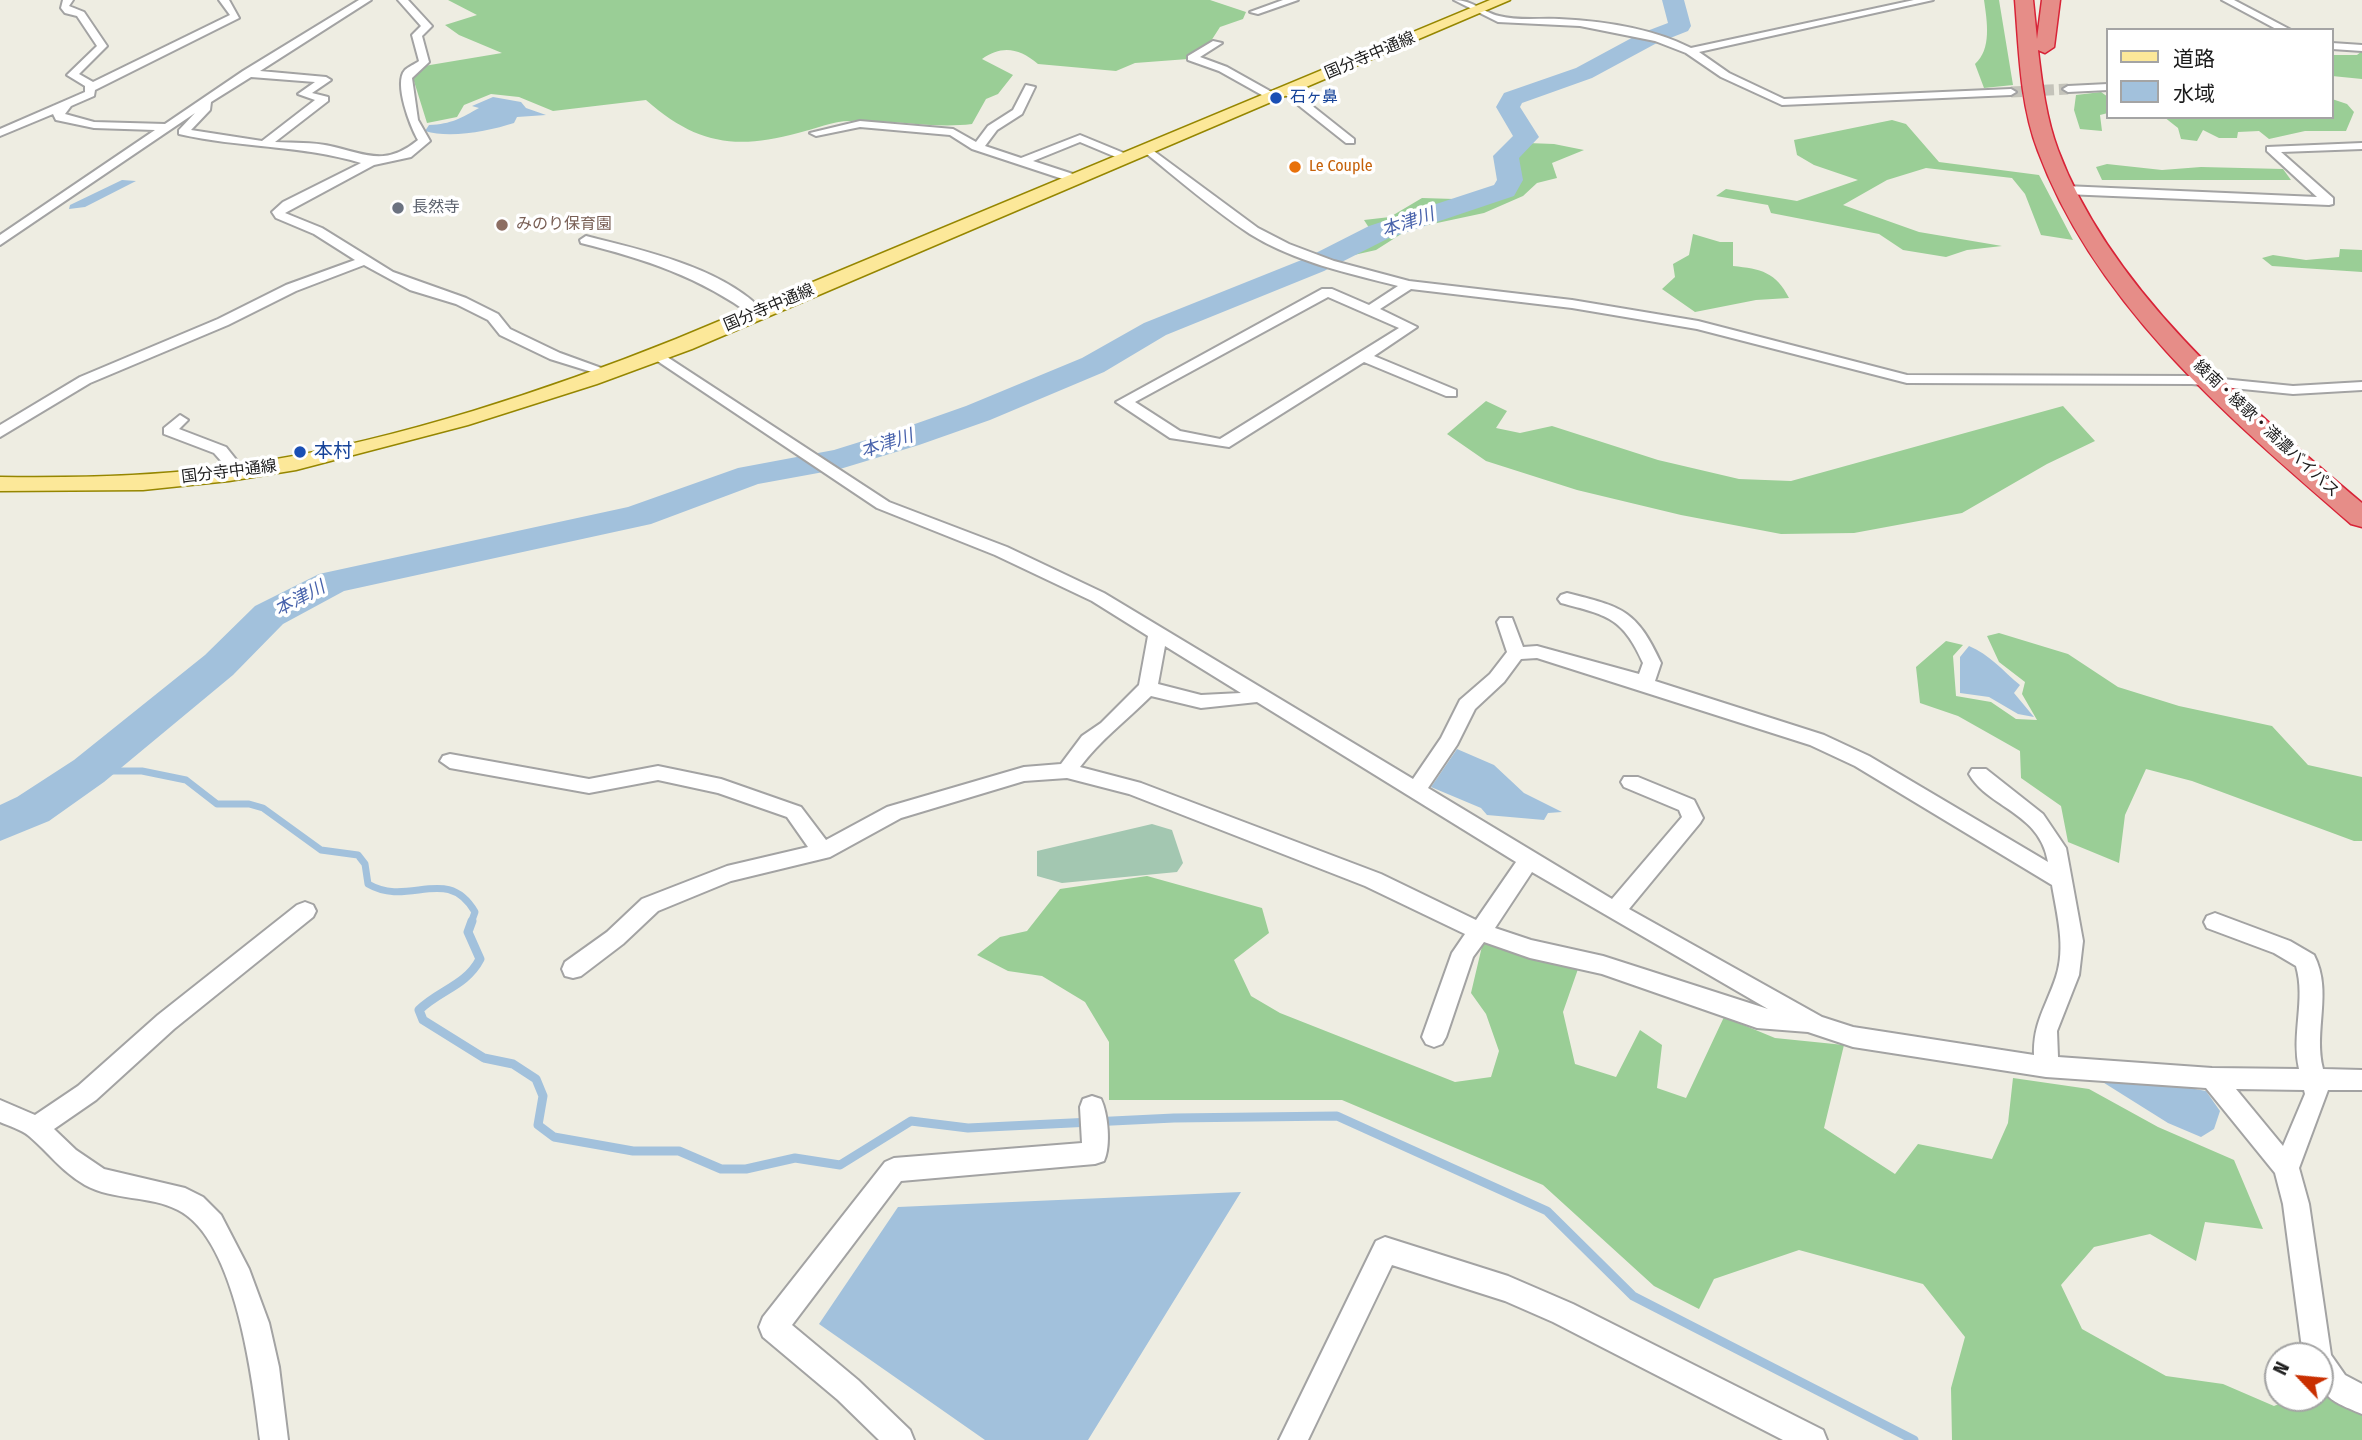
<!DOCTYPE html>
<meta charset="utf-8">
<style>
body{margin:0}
#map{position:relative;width:2362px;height:1440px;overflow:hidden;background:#eeede2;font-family:"Fira Sans Condensed","Noto Sans JP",sans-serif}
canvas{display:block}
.legend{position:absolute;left:2106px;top:28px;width:228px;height:91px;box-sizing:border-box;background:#fff;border:2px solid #a4a4a4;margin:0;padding:9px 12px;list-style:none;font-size:21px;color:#1c1c1c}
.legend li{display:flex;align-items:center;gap:14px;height:35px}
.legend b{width:35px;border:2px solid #a4a4a4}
.north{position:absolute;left:2264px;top:1342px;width:70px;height:70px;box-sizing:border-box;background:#fff;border:2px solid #a4a4a4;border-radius:50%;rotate:296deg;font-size:19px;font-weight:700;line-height:28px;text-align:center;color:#1c1c1c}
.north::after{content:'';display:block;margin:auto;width:24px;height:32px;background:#c92f00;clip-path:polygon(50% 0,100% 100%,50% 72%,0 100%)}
</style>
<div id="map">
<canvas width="2362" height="1440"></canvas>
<ul class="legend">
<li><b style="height:9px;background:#fce899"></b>道路</li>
<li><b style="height:19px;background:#a2c1dc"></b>水域</li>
</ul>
<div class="north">N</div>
</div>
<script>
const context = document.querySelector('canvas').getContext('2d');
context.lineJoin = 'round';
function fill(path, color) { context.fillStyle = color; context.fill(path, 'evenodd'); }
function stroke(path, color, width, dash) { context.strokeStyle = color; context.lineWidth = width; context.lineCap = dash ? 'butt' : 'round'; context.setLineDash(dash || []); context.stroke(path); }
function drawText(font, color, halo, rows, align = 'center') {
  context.font = font + ' "Fira Sans Condensed","Noto Sans JP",sans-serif'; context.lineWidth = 7; context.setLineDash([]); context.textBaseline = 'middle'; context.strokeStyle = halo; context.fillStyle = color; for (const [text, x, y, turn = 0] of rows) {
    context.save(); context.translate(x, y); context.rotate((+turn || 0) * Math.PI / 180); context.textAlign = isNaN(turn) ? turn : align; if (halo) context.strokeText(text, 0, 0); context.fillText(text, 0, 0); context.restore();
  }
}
const forest = new Path2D(`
 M448,0h762l36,12 -3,7 -23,8 -9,14 -23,18 -53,4 -19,8 -78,-7c-19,-16 -36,-19 -56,-5l31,16 -15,19 -12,5 -14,25c-40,5 -81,-5 -122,-3 -17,0 -35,8 -52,12 -63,17 -102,11 -152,-33l-93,11 -34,-14 -28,-3 -27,11 -7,12 -30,6 -14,-45 11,-12 78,-13 -43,-18 -14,-10 32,-10z
 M1984,0h15l14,85 -29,3 -9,-24c17,-15 12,-43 9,-64z
 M2362,51v28l-30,-3v-21h25z
 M2101,92l7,5v16l-8,2 2,16 -22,-2 -6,-19 2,-15z
 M2332,99l15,5 7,8 -8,19h-41l-36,8 -10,-8 -21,1 -1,6h-18l-16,-8 -6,11 -16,-2 -3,-11 -14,-11h168z
 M1892,120l14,4 33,38 100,13 34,65 -32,-5 -16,-41 -13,-16 -86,-10 -39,12 -44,25 76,27 83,14 -35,4 -21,7 -43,-7 -24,-16 -108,-21 -3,-8 -52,-9 10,-7 71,12 61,-21 -44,-15 -17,-10 -3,-15z
 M1528,143l26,1 30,6 -32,13 5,15 -20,5 -14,13 -39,17 -75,16 -33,21 -22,5 -7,-6 28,-12 -11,-17 26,-3 32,-19 65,2 21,-8 6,-11 -3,-22z
 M2107,164l55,6 39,-3 82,2 8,11h-189l-6,-13z
 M1693,234l27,8h13v24c28,3 43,6 56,32l-33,2 -61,12 -33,-23 13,-12 -2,-13 16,-9z
 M2340,249l22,1v22l-90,-6 -10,-8 11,-3 33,5 33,-3z
 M1486,401l21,10 -11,17 24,5 32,-7 106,34 81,19 52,2 272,-75 32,35 -48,23 -85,49 -108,20 -73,1 -100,-19 -104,-25 -91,-29 -39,-27z
 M1999,633l69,21 50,33 61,19 93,20 36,39 54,12v64h-8l-162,-60 -46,-12 -21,46 -6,48 -51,-21 -7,-36 -40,-28 -1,-27 -62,-35 -38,-13 -4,-36 30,-26 17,4 -10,11 3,40 35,6 25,17 21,1 -15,-26 3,-12 -26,-20 -12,-26z
 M1147,876l115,32 7,25 -35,27 17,36 29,17 175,69 36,-5 8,-26 -13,-37 -15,-21 12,-51 95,27 -15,43 12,52 41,13 24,-47 22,15 -5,43 29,10 38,-81 51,21 69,7 -20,83 71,46 23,-30 74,15 16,-36 5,-45 76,11 69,38 76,33 29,69 -58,-7 -9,39 -46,-27 -56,13 -33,38 21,44 84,47 57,8 51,22 19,-8h27l1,-11 41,25v28h-410l-1,-52 14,-51 -42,-53 -124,-34 -85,29 -15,30 -45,-23 -111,-101 -201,-85h-233v-58l-24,-40 -43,-26 -34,-5 -31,-16 23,-18 27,-6 33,-42z`);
const cemetery = new Path2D(`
 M1152,824l20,6 11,33 -6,9 -115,11 -25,-7v-25z`);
const water = new Path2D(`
 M493,97l28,5 5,6 20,7 -29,2 -3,6c-25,8 -64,16 -89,8l4,-6c23,-1 32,-7 50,-17l-7,-2z
 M122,180l14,1 -51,26 -16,2 1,-4z
 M1969,646c20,8 34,25 51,39l-6,8 20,24 -16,-3 -29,-17 -29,-4v-36z
 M1457,749l37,16 30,28 38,19 -14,1 -4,7 -57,-5 -6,-7 -50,-21z
 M2101,1081l83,6 22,4 14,20 -6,18 -13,8 -33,-14z
 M1241,1192l-153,248h-103l-166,-116 79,-117z`);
const streamFar1 = new Path2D(`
 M89,771h53l44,9 31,24h32l14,4 58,42 37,5 7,9 3,20c41,24 79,-20 107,28l-4,11`);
const stream = new Path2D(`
 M472,921l-4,11 12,27c-14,27 -41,31 -61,51l4,10 61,38 29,6 23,15 7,17 -5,29 16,12 79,14h46l42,18h25l49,-11 45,7 71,-44 57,7 206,-10 163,-2 210,95 86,85 281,144`);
const river = new Path2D(`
 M1662,0h22l7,26 -3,5 -33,13 -63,34 -70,25 -2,4 19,30 -20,21 4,22 -9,16 -125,42 -65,33 -158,64 -62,37 -114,48 -71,25 -79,24 -82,15 -107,40 -307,67 -61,33 -50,51 -129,107 -55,39 -49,20v-36l17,-8 57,-37 131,-105 50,-49 64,-32 309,-67 110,-39 96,-18 61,-19 71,-25 116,-48 62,-35 160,-64 65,-33 125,-41 3,-5 -4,-24 20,-20 -17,-29 8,-14 72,-25 63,-34 29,-11z`);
const streetTunnel = new Path2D(`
 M2011,92l57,-3`);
const street = new Path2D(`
 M63,0h10l-4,6 15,6 23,34 -28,28 14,8 137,-67 -11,-15h10l10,18 -144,72 -1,6 -23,10 -6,8 29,8 71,2 78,-53 116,-71h12l-111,71 66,6 5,3 -19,13 16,4v4l-53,41c18,1 38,0 55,4 36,8 55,21 88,-6 -7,-12 -25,-57 -13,-70 3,-3 10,-6 14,-9l-7,-26 9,-9 -23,-26h10l24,26 -10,10 7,26 -17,16 6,42 12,21 -19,16 -37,8 -89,48 37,15 71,44 73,26 32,16 12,15 50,24 55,20 -7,4 -58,-18 -50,-24 -12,-15 -32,-16 -46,-14 -46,-25 -68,26 -68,34 -138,58 -90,54v-12l80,-48 138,-58 68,-34 69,-25 -41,-26 -38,-16 -4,-6 11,-10 78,-39c-59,-18 -122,-15 -182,-29v-4l16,-17 -195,132v-10l155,-105 -61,-2 -38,-8 -3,-6 -53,22v-7l85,-37v-6l-18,-11 30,-29 -20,-30 -12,-3 -4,-5zM251,77l64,5 -17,12 17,6 -53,41 -71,-11 19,-20 1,-8z
 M1283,0h15l-40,14 -8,-2z
 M1454,0c19,0 28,12 45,16 19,5 41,2 60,3 44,2 92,9 132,29l223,-48h19l-234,52 30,21 55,26 227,-10 5,3 -5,3 -229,10 -61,-28 -35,-24 -31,-12 -75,-15 -82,-4z
 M2222,0h12l57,30h-13z
 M1213,41l9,2 -22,14 27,10 50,28v4h-8l-50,-28 -31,-11v-4z
 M2332,43l30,2v6l-30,-2z
 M2108,84v6l-40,2 -5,-3 5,-3z
 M1026,85l9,2 -13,27 -25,16 -12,16 36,12 59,-23 51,21v4h-8l-43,-18 -47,19 46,15 2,3 -6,4 -103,-34 -22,-14 -90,-8 -44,9 -6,-3 50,-12 93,8 23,13 12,-16 25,-16z
 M1283,89h8l63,50v4h-8l-63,-50z
 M2362,143v6l-81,3 52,46v6l-4,1 -264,-11 -6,-4 6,-4 252,11 -50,-46v-4z
 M1147,146l111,82 31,16 45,17 75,20 163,19 126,21 209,54 285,1 101,10 69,-4v8l-69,4 -101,-10 -285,-1 -210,-54 -125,-21 -161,-19 -31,20 37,18 -43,29 82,34v6h-10l-82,-34 -135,85 -59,-9 -54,-36 206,-113h10l37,16 29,-19c-50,-13 -103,-24 -148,-52 -37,-24 -72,-55 -107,-83l-2,-2zM1328,297l71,31 -179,111 -40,-8 -45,-29z
 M586,236c56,14 139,32 179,77l-12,3c-53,-39 -108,-57 -172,-73l-1,-3z
 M658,351l231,151 118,45 97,46 309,186 28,-41 19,-38 30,-26 17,-22 -10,-30 3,-4h12l11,29 14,-1 102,28 4,-11c-20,-46 -37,-48 -82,-60l-3,-4 3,-4 6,-2c55,14 69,16 94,70l-6,18 169,54 45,21 179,106c-8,-50 -60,-54 -79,-88l3,-5h14l57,45 23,34 17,93 -4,34 -22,56 1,26 154,11 87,1c-8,-35 7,-69 -3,-103l-22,-13 -67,-25 -3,-6 3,-6 8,-3 75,28 24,14c19,37 -1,75 9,114l39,1v20h-34l-29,78 10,36 22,151 14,20 17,9v30c-38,-16 -42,-17 -42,-58h-17l-20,-152 -8,-31 -69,-85 -160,-11 -193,-30 -45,-15 -51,-4 -155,-54 -72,-16 -46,-16 -11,15 -27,80 -4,7 -8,3 -8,-3 -4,-7 30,-84 13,-19 -100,-48 -236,-92 -62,-16 -43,3 -123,37 -71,39 -99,24 -73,30 -35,33 -42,32 -8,2 -8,-2 -3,-7 3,-7 42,-30 35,-33 85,-33 81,-19 -21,-30 -69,-24 -60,-13 -69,13 -139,-25 -10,-7 3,-5 7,-2 139,25 69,-13 63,13 80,28 25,33 61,-33 137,-40 37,-3 21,-28 19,-13 38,-38 9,-49 -56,-35 -97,-46 -118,-47 -224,-150v-6zM1165,646l76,47 -40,2 -43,-11zM1537,658l273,87 45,21 197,119c5,30 14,62 4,92 -10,30 -23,46 -22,78l-181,-28 -31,-10 -193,-108 71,-86 3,-5 -9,-18 -56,-23h-14l-3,5 3,5 55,23 3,7 -70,82 -184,-111 29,-43 18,-36 29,-27 17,-23zM1151,696l50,12 56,-6 259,160 -40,58 -95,-46 -240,-91 -61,-16c20,-27 47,-47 71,-71zM1532,872l236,137 -165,-53 -72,-16 -36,-12zM2236,1089l68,1 1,4 -22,52z
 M180,415l8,5 -9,9 47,18 12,15 -3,15h-12l-1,-15 -8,-9 -50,-19v-6z
 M305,902l8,3 3,6 -3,6 -139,112 -78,71 -42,29 22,21 28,19 81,19 18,9 18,18 28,54 20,54 10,44 9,73h-28c-7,-59 -24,-201 -82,-230 -29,-15 -64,-9 -93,-25 -23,-13 -37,-33 -56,-49 -7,-6 -20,-10 -29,-14v-22l35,15 43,-29 80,-71 139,-110z
 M1092,1096l9,3c7,15 10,47 3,62l-9,3 -194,17 -109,144 66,55 52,50 4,10h-35l-41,-40 -75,-63 -4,-10 4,-10 122,-155 9,-4 188,-15 -2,-36 3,-8z
 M1385,1237l123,39 65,28 250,126 4,10h-44l-230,-118 -48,-21 -113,-36 -84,175h-29l97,-199z`);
const primary = new Path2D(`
 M1490,0h20l-818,349 -95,35 -129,41 -172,45 -67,11 -86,9 -143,1v-14c88,1 177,-1 265,-16 134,-22 284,-71 411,-122z`);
const highway = new Path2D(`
 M2015,0h18l4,39 5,-39h18l-6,47 -9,6 -7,-3c4,34 8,68 20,100 53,142 191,257 304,353v24l-11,-3c-120,-104 -256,-219 -313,-373 -18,-47 -19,-101 -23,-151z`);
const markers = [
 [1276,98,7,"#1a4fb4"],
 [1295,167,7,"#e8710a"],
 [398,208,7,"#6b7280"],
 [502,225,7,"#8d6e63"],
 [300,452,7,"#1a4fb4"]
];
const farStreetnames = [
 ["国分寺中通線",1370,56,-23],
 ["国分寺中通線",769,308,-23],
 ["綾南・綾歌・満濃バイパス",2266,429,43],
 ["国分寺中通線",229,472,-7]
];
const farTransitnames = [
 ["石ヶ鼻",1290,98]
];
const farFoodnames = [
 ["Le Couple",1309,167]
];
const farWorshipnames = [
 ["長然寺",412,208]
];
const farEducationnames = [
 ["みのり保育園",516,225]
];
const farWaternames = [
 ["本津川",1408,223,-19],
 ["本津川",887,444,-18],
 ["本津川",300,599,-28]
];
const transitNames = [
 ["本村",314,452]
];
fill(forest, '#9ace96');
fill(cemetery, '#a3c7b1');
fill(water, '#a2c1dc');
stroke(streamFar1, '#a2c1dc', 7);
stroke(stream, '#a2c1dc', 9);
fill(river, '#a2c1dc');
stroke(streetTunnel, '#c4c3ba', 11, [11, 5]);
stroke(street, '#a3a3a3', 4);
stroke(primary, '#958600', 3);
stroke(highway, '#d82337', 3);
fill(street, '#fff');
fill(primary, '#fce899');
fill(highway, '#e68d88');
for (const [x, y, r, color] of markers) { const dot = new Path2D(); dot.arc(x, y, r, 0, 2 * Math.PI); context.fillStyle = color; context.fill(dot); stroke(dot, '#fff', 2.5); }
drawText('16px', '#1c1c1c', '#fff', farStreetnames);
drawText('16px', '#164399', '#fff', farTransitnames, 'left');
drawText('16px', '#c56008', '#fff', farFoodnames, 'left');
drawText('16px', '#5b616d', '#fff', farWorshipnames, 'left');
drawText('16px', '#785e54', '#fff', farEducationnames, 'left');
drawText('italic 18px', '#4963ac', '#fff', farWaternames);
drawText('19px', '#164399', '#fff', transitNames, 'left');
</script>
